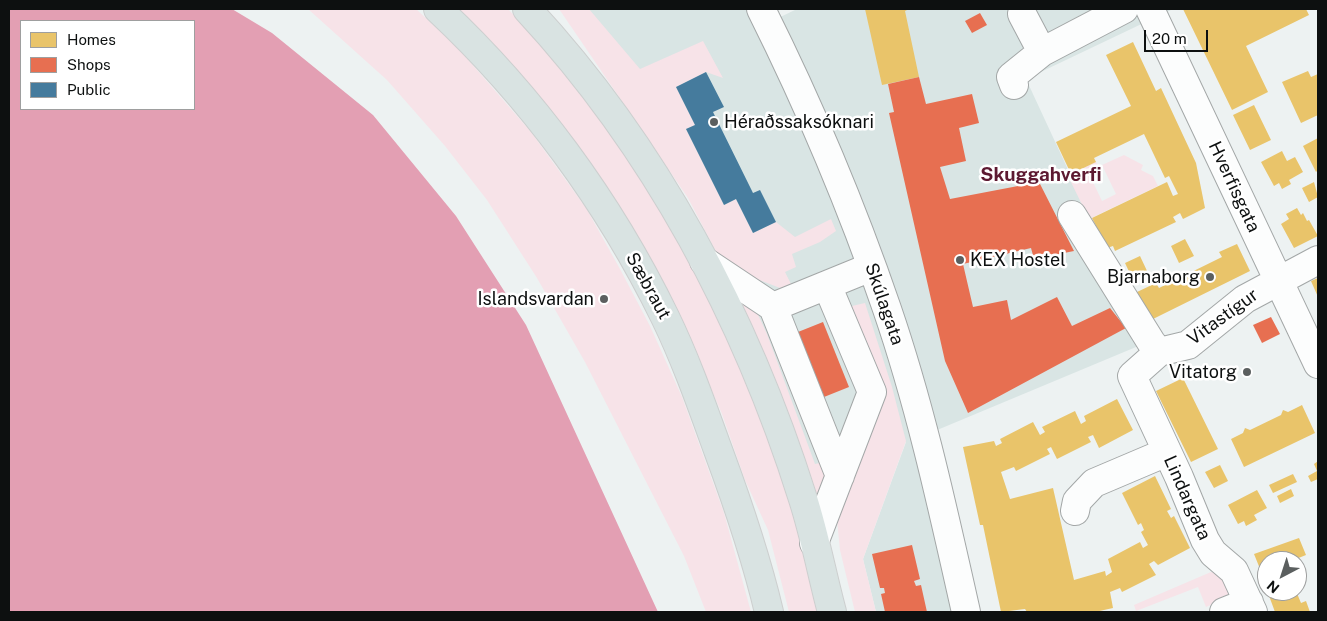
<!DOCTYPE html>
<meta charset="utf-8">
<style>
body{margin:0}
#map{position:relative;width:1327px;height:621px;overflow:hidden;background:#edf2f2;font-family:"Public Sans",sans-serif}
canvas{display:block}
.frame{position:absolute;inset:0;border:10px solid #0d1010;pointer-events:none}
.legend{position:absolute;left:20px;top:20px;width:175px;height:90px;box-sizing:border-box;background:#fff;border:1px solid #9e9f9f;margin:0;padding:6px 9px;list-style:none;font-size:15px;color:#0d1010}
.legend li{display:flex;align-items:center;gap:10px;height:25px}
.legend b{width:25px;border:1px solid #9e9f9f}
.north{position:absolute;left:1257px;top:551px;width:50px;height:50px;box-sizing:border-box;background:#fff;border:1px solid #9e9f9f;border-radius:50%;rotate:220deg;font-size:14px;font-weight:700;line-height:20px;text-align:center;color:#0d1010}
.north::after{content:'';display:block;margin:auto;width:18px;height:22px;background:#5b5f5f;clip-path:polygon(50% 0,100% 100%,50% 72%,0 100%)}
.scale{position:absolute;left:1144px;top:30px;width:64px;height:22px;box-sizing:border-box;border:2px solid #0d1010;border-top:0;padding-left:6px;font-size:15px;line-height:18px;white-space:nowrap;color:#0d1010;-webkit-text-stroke:4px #fff;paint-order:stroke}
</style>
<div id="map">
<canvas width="1327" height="621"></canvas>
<div class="frame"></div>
<ul class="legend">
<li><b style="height:14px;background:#e9c46a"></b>Homes</li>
<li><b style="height:14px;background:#e76f51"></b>Shops</li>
<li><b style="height:14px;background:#457b9d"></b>Public</li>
</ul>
<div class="north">N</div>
<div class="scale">20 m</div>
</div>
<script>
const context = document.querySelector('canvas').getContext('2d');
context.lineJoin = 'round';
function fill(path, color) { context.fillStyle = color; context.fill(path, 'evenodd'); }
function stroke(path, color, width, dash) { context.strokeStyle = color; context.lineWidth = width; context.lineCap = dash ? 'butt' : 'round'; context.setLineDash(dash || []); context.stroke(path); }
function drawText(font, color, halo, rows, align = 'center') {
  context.font = font + ' "Public Sans",sans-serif'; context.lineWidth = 5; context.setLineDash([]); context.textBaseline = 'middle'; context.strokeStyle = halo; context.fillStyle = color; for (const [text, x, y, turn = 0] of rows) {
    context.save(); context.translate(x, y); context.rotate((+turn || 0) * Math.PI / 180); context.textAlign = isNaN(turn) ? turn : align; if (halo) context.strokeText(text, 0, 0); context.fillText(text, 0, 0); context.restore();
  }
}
const built = new Path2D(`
 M585,9h178l7,13 27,-13h376l-147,70 122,263 -230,96 41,174h-83l-13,-53 43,-117 -90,35 -73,-187z`);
const green = new Path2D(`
 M308,9h108l41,38 74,85 55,76 34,61 30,57 32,71 42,116 27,99h-45l-22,-56 -99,-194 -48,-84 -50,-78 -42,-54 -58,-66z
 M455,9h53l30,32 98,125 50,85 61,121 44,133 28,107h-30l-21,-82 -23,-50 -23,-66 -56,-128 -93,-146 -83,-100z
 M559,9h30l51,60 63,-28 20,37 -17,-6 -30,15 19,38 -9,4 38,76 12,-6 17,34 23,-11 19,15 36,-18 5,12 -16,11 -28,12 4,13 -11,5 7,14 -12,2 -46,-18 -13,-9 -33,-63z
 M1124,155l19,10 -2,5 12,6 5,10 -69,33 -20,-41 2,-4 25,-12 4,7 -11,5 13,27 14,-7 -14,-29z
 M735,290l19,16 13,28 48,130 10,-2 3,4 -8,24 -5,5z
 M865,303l27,84 14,54 -43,118 13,53h-21l-15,-62 -3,-30 46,-132 -31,-82z
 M1211,572l9,2 12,15 -6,9 -20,9 -8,-20 -62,24 -2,-6z`);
const water = new Path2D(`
 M9,9h223l40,24 101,82 83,101 70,109 132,287h-649zM21,21h173v88h-173z`);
const homes = new Path2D(`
 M865,9h44l-4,2 14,66 -37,8z
 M1183,9h123l3,6 -63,31 22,46 -36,18z
 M1133,42l23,49 5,-3 35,75 9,45 -22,11 -3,-6 -7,4 3,5 -61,29 -2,-5 -6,2 -15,-30 75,-36 6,14 5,-2 -9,-18 -4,2 -21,-44 -50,24 2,4 -25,12 -15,-32 75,-36 -25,-51z
 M1308,71l3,6 7,-3v41l-17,8 -19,-41z
 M1254,105l17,35 -21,10 -17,-35z
 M1318,138v32l-2,2 -13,-26z
 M1282,151l5,10 8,-4 8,15 -14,8 2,4 -9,5 -3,-6 -5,3 -13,-24z
 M1314,182l4,15 -9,5 -7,-14z
 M1297,208l4,7 2,-2 4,8 2,-1 9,16 -24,12 -13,-24 8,-5 -3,-5z
 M1185,239l9,17 -15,7 -8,-17z
 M1237,244l13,27 -99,49 -14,-28 19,-9 3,5 63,-31 -3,-5z
 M1140,256l8,17 -15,7 -8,-17z
 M1318,278v19l-7,-16z
 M1183,378l35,71 -27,13 -35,-71z
 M1117,399l16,31 -34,18 -6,-13 -5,2 3,5 -34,17 -6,-12 -4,2 3,5 -34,17 -2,-4 -13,5 9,27 43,-11 21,92 31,-9 1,5 6,-4 -4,-13 32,-17 3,6 5,-3 -7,-13 3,-2 -3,-7 -3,2 -16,-32 33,-17 16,33 -4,2 4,7 3,-2 16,32 -32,17 -4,-4 -5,3 7,11 -34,17 -2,-4 -10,4 3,16 -18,4h-68l-2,-3 -24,3 -18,-87h-3l-17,-78 31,-6 2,5 6,-3 -2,-4 33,-17 7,13 5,-3 -3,-5 33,-16 6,13 5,-3 -2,-5z
 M1302,405l13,28 -71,34 -13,-28 12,-6 2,-5 5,2 31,-15 2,-5 5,2z
 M1318,461v18l-7,3 -3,-6 9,-5 -3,-7z
 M1220,465l8,16 -14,7 -9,-16z
 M1293,474l4,8 -24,11 -4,-8z
 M1291,489l3,7 -14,7 -3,-7z
 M1257,490l10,18 -13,7 3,5 -11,6 -2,-5 -6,3 -10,-19z
 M1299,538l7,17 -15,6h-24v25l-13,-32z
 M1273,591h23l5,12 5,-2 4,11h-35l-7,-19z`);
const shops = new Path2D(`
 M980,13l7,12 -15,8 -7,-12z
 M919,77l7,27 46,-10 7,29 -20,5 7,33 -26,6 10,32 89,-17 35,69 -40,8 -3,-11 -68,16 10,43 34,-7 4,20 46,-23 15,29 38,-18 16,20 -158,85 -23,-52 -56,-248 5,-1 -6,-28z
 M1271,317l9,17 -18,9 -9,-18z
 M823,322l26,65 -30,12 -26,-65z
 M912,545l8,34 -6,2 2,5 5,-1 6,27h-42l-4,-18 4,-1 -1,-5h-4l-8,-34z`);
const public = new Path2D(`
 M706,72l18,35 -11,5 40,81 7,-3 16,32 -23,11 -17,-34 -12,6 -38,-76 9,-4 -19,-38z`);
const minor = new Path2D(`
 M761,9c48,96 91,198 126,300 34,99 56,201 79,303
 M1150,9l168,355
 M1022,14l20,38 82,-43
 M1014,85l-3,-8 31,-25
 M1072,215l79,127 8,10
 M704,261l69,46
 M840,476l-67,-169 98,-40
 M1075,511l2,-10 17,-18 73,-31
 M814,543l58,-151 -45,-107
 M1224,612l25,-10
 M1253,612l-19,-41 -21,-18 -8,-13 -26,-63 -47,-101 27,-24 29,-7 57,-46 73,-39`);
const major = new Path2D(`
 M438,9c93,87 171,193 227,308 21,43 37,89 53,133 20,54 38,107 51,162
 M527,9c129,139 219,309 276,490 12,37 19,76 29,113`);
const markers = [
 [714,122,5,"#5b5f5f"],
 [960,260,5,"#5b5f5f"],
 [1210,277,5,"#5b5f5f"],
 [604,299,5,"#5b5f5f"],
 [1247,372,5,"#5b5f5f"]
];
const poiNames = [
 ["Héraðssaksóknari",724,122,"left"],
 ["KEX Hostel",970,260,"left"],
 ["Bjarnaborg",1200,277],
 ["Islandsvardan",594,299],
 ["Vitatorg",1237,372]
];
const streetNames = [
 ["Hverfisgata",1234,187,65],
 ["Sæbraut",648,286,61],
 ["Skúlagata",884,304,71],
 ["Vitastígur",1223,317,-36],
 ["Lindargata",1187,498,66]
];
const neighbourhoodNames = [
 ["Skuggahverfi",1041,175]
];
fill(built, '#d9e5e4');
fill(green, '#f7e3e8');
fill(water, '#e39fb3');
fill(homes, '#e9c46a');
fill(shops, '#e76f51');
fill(public, '#457b9d');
stroke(minor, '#a3a7a7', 30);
stroke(major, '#cdcfcf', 30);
stroke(minor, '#fcfdfd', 28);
stroke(major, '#d9e3e2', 28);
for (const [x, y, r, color] of markers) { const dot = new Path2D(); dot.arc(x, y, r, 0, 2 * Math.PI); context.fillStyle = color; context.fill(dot); stroke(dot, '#fff', 2); }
drawText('18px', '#0d1010', '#fff', poiNames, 'right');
drawText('18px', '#0d1010', '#fff', streetNames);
drawText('bold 19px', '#5d1931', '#fff', neighbourhoodNames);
</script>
